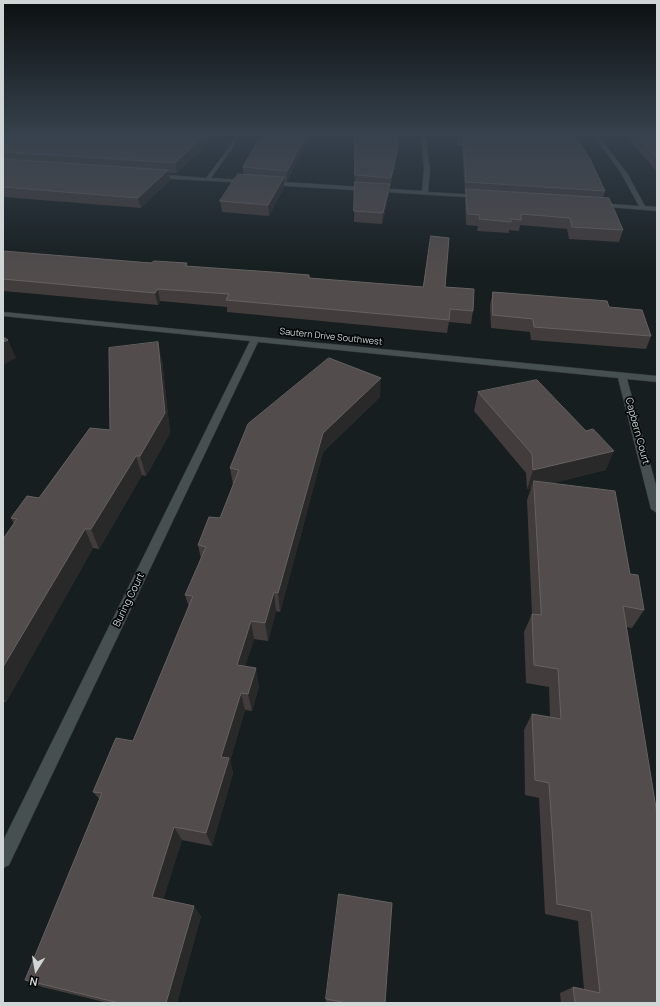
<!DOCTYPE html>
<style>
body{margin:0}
#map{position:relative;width:660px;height:1006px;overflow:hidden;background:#161e1f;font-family:Manrope,sans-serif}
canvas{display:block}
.frame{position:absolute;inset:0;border:4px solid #d0d5d5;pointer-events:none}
.north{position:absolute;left:16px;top:950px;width:40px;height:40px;-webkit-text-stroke:3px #050808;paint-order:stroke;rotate:191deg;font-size:11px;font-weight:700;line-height:16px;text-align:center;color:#d0d5d5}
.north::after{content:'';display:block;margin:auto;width:14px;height:18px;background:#d0d5d5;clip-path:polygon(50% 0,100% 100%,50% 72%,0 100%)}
</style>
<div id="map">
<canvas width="660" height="1006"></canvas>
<div class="frame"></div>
<div class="north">N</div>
</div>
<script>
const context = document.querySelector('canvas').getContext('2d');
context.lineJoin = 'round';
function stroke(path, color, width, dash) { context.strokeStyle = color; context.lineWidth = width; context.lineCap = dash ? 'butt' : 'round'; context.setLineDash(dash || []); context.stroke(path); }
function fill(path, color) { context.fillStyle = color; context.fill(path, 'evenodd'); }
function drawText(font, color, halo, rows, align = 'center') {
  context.font = font + ' Manrope,sans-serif'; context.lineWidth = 3.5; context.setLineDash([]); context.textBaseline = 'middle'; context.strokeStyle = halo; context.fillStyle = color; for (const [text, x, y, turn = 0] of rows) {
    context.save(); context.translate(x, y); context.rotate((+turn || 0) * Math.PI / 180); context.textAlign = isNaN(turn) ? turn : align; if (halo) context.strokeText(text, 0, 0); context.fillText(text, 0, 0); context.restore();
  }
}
const minor = new Path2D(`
 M236,133h4l-8,16 -21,29 36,2 2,3 -94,-5 -3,-2 3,-2 51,4 22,-29z
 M421,133h4l5,36 -2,23 51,3 3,2 -1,1 -211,-13 -3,-2 3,-2 152,10 2,-22z
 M592,133h4l31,40 18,33 12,1v4l-61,-5v-2l2,-1 41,3 -18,-33z
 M3,312l654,64v6l-30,-3 30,110v24l-6,-4 -33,-131 -360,-36 -249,523 -6,3v-27l247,-500 -247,-25z`);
const wall = new Path2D(`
 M3,133h208l-12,19 -22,21h-8l1,7 -29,28 -138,-11z
 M312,133l-25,48h-3v6l-15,29 -47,-4 -2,-11 23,-27v-7z
 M355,133l42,24 -7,31h-1v6l-7,30 -28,-2z
 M456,133h117l32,58 -2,7 20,32 -4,12 -50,-3 -2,-10 -47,-4 -1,6 -10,-1v3l-32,-2 1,-5 -12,-1 -1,-25 1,-7h-1l-3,-47h-5z
 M624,133h33v39z
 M3,251l148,12h36l1,4 121,8 1,3 113,9h22l28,24 -2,13 -22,-2 -2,11 -220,-21v-5l-67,-6 -2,4 -155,-14z
 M493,292l116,15 42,29 -5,13 -115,-9 -1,-8 -39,-4 -1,-23z
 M162,360l8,73 -24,43 -4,-1 -43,74 -6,-1 -87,154h-2l-1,2v-165l11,-15 -3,-6 28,-20 71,-68z
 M478,392l128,78 -54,13 78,91 14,36 -12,18 -6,-1 31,376h-96l-1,-10 13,-6 11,2 -6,-68 -33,-7 -6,-116 -14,-3 -1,-65 8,-16 18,3 -1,-30 -23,-4 -2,-51 8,-18 -5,-114 4,-12 -4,1 -1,-16 -52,-62z
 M380,397l-57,55 -43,160 -4,-1 -8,30 -14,-2 -9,27 14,20 -7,25 -7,-1 -15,51 3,12 -21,73 -30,-6 -19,59 38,17 -24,87h-69l-66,-16 -17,-7 75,-180 -7,-8 40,-51 56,-134 -4,-12 16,-36 -3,-14 22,-27 13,-33 -3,-17z
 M326,999l59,4h-59z`);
const shadedWall = new Path2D(`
 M204,133h7l-12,19 -22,21 -2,-10z
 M307,133h5l-25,48v-10z
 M398,147l-1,10 -7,31 1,-10z
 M168,170l2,10 -29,28 -3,-10z
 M284,177v10l-15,29 -1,-11z
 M390,184l-1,10 -7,30 1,-11z
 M158,289l2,12 -2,4 -3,-12z
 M8,340l8,18 -13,7v-23z
 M158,342l4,18 8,73 -24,43 -6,-20z
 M381,378l-1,19 -57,55 -43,160 -2,-19 45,-160z
 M614,451l-8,19 -72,18v-7l-3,7 -4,1 6,-19z
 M136,456l6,19 -43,74 -8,-20z
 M85,529l8,19 -87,154 -3,-4v-31z
 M274,592l2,19 -8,30 -3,-18z
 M251,621l3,18 -14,43 -3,-17z
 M256,668l3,18 -7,25 -4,-17z
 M241,693l4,17 -15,51 3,12 -21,73 -6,-13 15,-76z
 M174,827l8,13 -21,67 -9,-10z
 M194,906l7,10 -24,87h-11z`);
const building = new Path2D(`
 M3,133h201l-7,9 -22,21 -172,-11z
 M263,133h44l-20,38 -44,-4z
 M355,133h41l2,14 -7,31 -36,-3z
 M458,133h115l17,26 15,32 -139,-9 -3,-45h-5z
 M635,133h22v25z
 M3,159l165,11 -30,28 -135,-11z
 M238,174l46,3 -16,28 -48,-4z
 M355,182l35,2 -7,29 -29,-2z
 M466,189l143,9 14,32 -51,-3 -2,-9 -49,-4v6l-10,-1v3l-32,-3 1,-4 -12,-1z
 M431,236l18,2 -4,49 29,2 -1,22 -23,-2 -1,11 -223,-20 3,-6 -71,-5 -3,4 -152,-14v-28l148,12 3,-2 33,2 -2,3 87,6 37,3v3l114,9z
 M493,292l114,9 2,6 33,3 9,26 -117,-9 -1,-8 -40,-4z
 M3,337l5,3 -5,2z
 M158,342l7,71 -25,43h-4l-45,73h-6l-82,138v-128l14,-20 -6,-1 16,-22 12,2 51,-70 20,2 -1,-82z
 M329,358l52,20 -58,55 -45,160 -4,-1 -9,31 -14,-2 -14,44 19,3 -8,26 -7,-1 -20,64 8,1 -23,75 -32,-6 -22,70 42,9 -28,97h-47l-94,-23 77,-187 -9,-1 23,-54 17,3 60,-145 -8,-1 21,-48 -8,-2 11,-28 11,1 19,-48 -9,-2 18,-44z
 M537,380l49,51 7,-2 21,22 -81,19 -1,-16 -54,-62z
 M534,481l81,10 15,83 8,1 6,35 -21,-4 34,208v189h-82l-2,-16 27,6 -9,-82 -34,-7 -8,-121 -14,-3 -3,-66 29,5 -3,-50 -24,-4 -2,-51 9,1z
 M339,894l53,9 -7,100h-38l-21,-4z`);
const farStreetnames = [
 ["Sautern Drive Southwest",331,337,6]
];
const streetNames = [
 ["Capbern Court",637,431,75],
 ["Buring Court",129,600,-64]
];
stroke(minor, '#34393a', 1);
fill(minor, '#475051');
fill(wall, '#433c3c');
fill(shadedWall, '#2a2929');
fill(building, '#524c4c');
stroke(building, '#666262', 1);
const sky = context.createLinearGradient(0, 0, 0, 274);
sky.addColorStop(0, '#0c1011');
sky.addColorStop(0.49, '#36414d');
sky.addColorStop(1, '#36414d00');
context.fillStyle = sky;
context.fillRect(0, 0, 660, 274);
drawText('9px', '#d0d5d5', '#050808', farStreetnames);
drawText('10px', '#d0d5d5', '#050808', streetNames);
</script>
